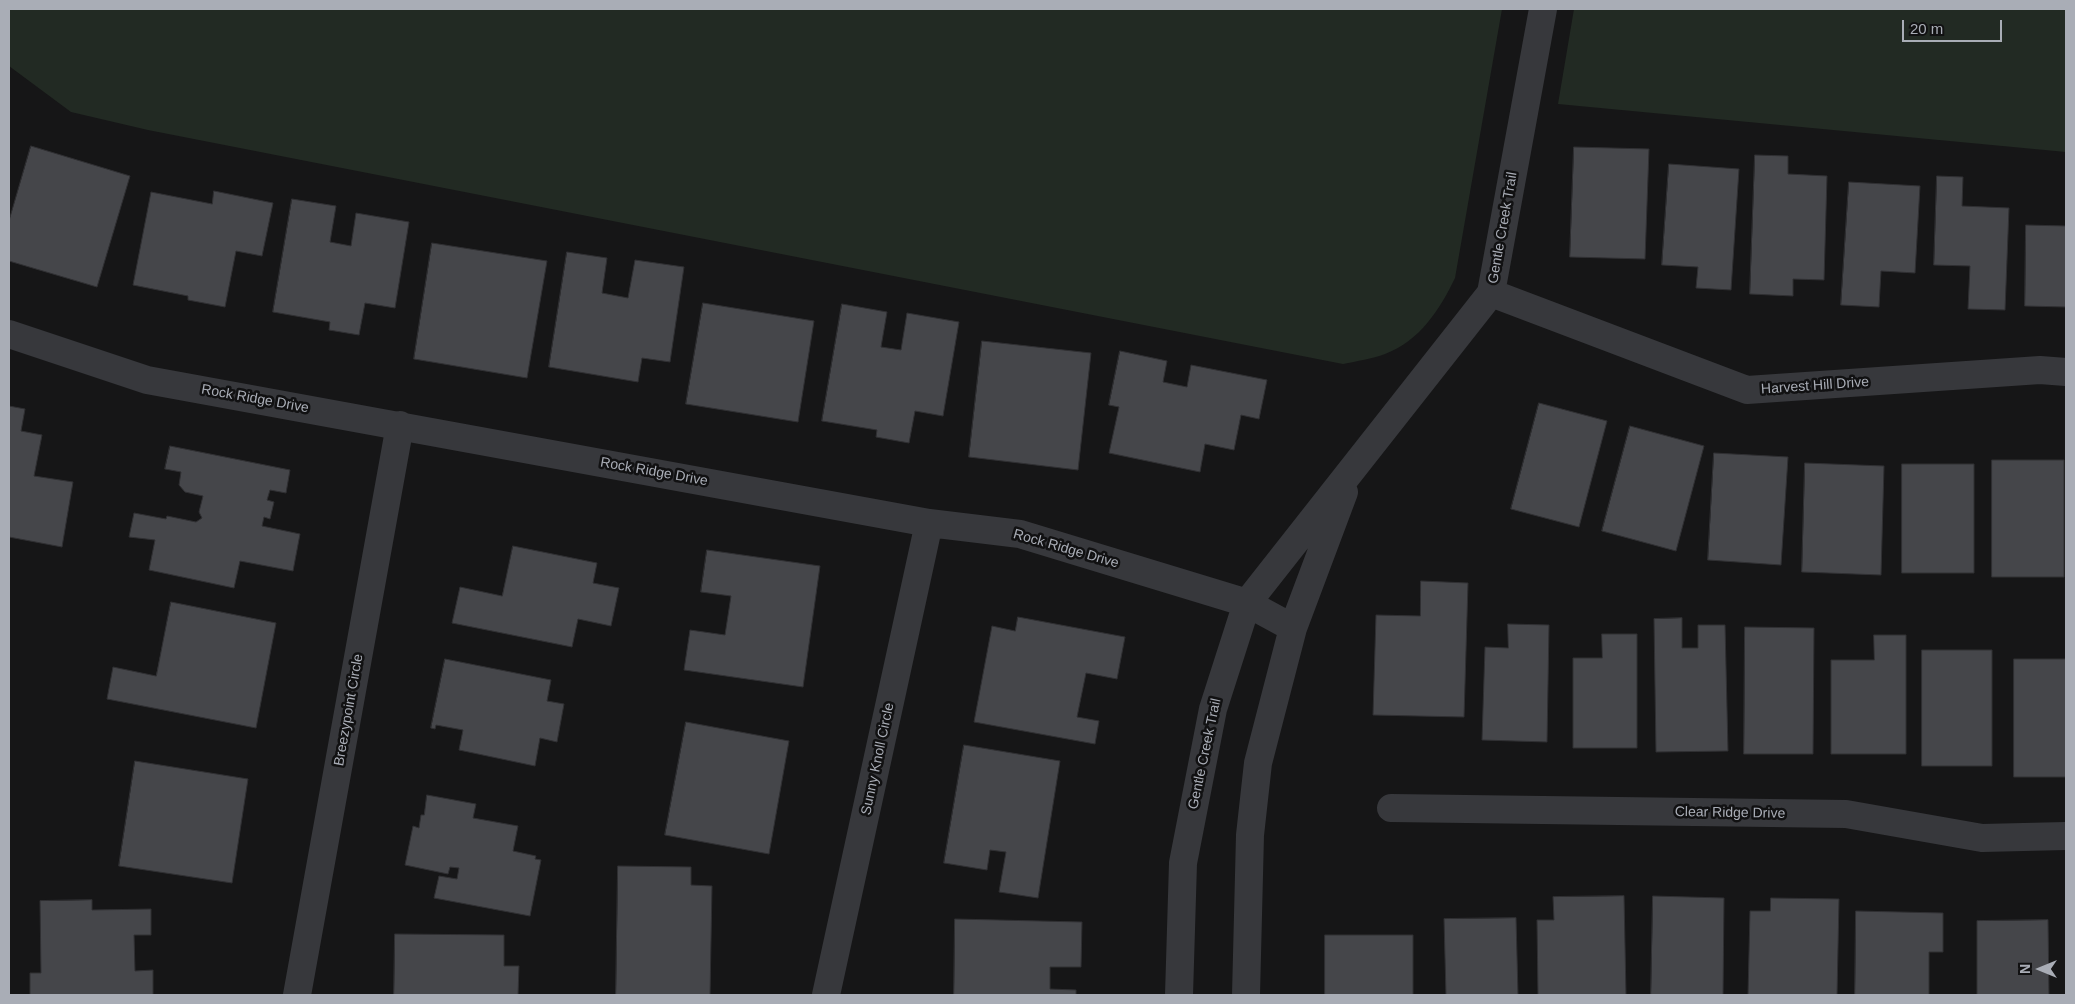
<!DOCTYPE html>
<style>
body{margin:0}
#map{position:relative;width:2075px;height:1004px;overflow:hidden;background:#161617;font-family:Helvetica,sans-serif}
canvas{display:block}
.frame{position:absolute;inset:0;border:10px solid #a9adb6;pointer-events:none}
.north{position:absolute;left:2015px;top:944px;width:50px;height:50px;-webkit-text-stroke:4px #111112;paint-order:stroke;rotate:270deg;font-size:14px;font-weight:700;line-height:20px;text-align:center;color:#a9adb6}
.north::after{content:'';display:block;margin:auto;width:18px;height:22px;background:#a9adb6;clip-path:polygon(50% 0,100% 100%,50% 72%,0 100%)}
.scale{position:absolute;left:1902px;top:20px;width:100px;height:22px;box-sizing:border-box;border:2px solid #a9adb6;border-top:0;padding-left:6px;font-size:15px;line-height:18px;white-space:nowrap;color:#a9adb6;-webkit-text-stroke:4px #111112;paint-order:stroke}
</style>
<div id="map">
<canvas width="2075" height="1004"></canvas>
<div class="frame"></div>
<div class="north">N</div>
<div class="scale">20 m</div>
</div>
<script>
const context = document.querySelector('canvas').getContext('2d');
context.lineJoin = 'round';
function fill(path, color) { context.fillStyle = color; context.fill(path, 'evenodd'); }
function stroke(path, color, width, dash) { context.strokeStyle = color; context.lineWidth = width; context.lineCap = dash ? 'butt' : 'round'; context.setLineDash(dash || []); context.stroke(path); }
function drawText(font, color, halo, rows, align = 'center') {
  context.font = font + ' Helvetica,sans-serif'; context.lineWidth = 5; context.setLineDash([]); context.textBaseline = 'middle'; context.strokeStyle = halo; context.fillStyle = color; for (const [text, x, y, turn = 0] of rows) {
    context.save(); context.translate(x, y); context.rotate((+turn || 0) * Math.PI / 180); context.textAlign = isNaN(turn) ? turn : align; if (halo) context.strokeText(text, 0, 0); context.fillText(text, 0, 0); context.restore();
  }
}
const green = new Path2D(`
 M9,9h1493l-47,269c-15,31 -35,63 -70,76 -13,5 -28,7 -42,10l-1195,-234 -77,-18 -62,-46z
 M1574,9h492v143l-508,-48z`);
const building = new Path2D(`
 M31,146l99,30 -33,111 -88,-26v-40z
 M1574,147l75,2 -4,110 -75,-2z
 M1755,155l33,1v18l39,2 -3,104 -31,-1v17l-43,-2z
 M1669,164l70,5 -8,121 -35,-2 2,-21 -36,-2z
 M1937,176l26,1 -1,29 47,2 -4,102 -37,-1 2,-43 -36,-1z
 M1849,182l71,4 -5,87 -34,-2 -2,36 -38,-2z
 M214,191l59,12 -11,53 -26,-5 -11,56 -37,-7v-4l-55,-11 18,-93 61,12z
 M292,199l44,7 -6,36 21,4 5,-33 53,9 -14,86 -30,-5 -6,32 -30,-5 1,-8 -57,-10z
 M2026,225l40,1v81l-41,-1z
 M432,243l115,18 -20,117 -113,-19z
 M567,252l40,6 -5,35 26,5 7,-38 49,7 -14,95 -28,-4 -4,24 -89,-15z
 M703,303l111,18 -16,101 -112,-18z
 M842,304l45,8 -6,35 20,3 6,-37 52,9 -16,94 -28,-5 -6,32 -33,-6 1,-7 -55,-9z
 M982,341l109,12 -13,117 -109,-13z
 M1120,351l47,10 -4,21 24,5 4,-22 76,15 -8,39 -18,-4 -7,35 -29,-6 -5,28 -91,-19 10,-46 -10,-2z
 M1539,403l68,18 -28,106 -68,-18z
 M9,406l16,3 -4,22 21,4 -8,41 39,6 -11,65 -53,-10z
 M1630,426l74,20 -28,105 -74,-20z
 M170,446l120,24 -4,23 -16,-3 -3,10 7,2 -4,17 -6,-2 -2,9 38,8 -7,37 -53,-10 -6,27 -85,-18 6,-30 -26,-3 5,-24 32,6 1,-3 29,6 6,-4 -3,-6 4,-16 -18,-4 -6,-7 2,-13 -16,-3z
 M1714,453l74,4 -7,108 -73,-5z
 M1992,460h72v117h-72z
 M1805,463l79,3 -3,109 -79,-3z
 M1902,464h72v109h-72z
 M513,546l84,17 -4,20 26,5 -8,38 -33,-7 -6,28 -120,-24 8,-36 42,9z
 M707,550l113,16 -17,121 -119,-17 6,-40 35,5 6,-39 -30,-4z
 M1421,581l47,2 -4,134 -91,-2 3,-100 44,1z
 M171,602l105,21 -20,105 -149,-29 6,-32 43,9z
 M1018,617l107,20 -8,42 -31,-6 -9,44 22,4 -4,23 -121,-22 18,-96 23,5z
 M1682,618v30h16v-23h27l3,126 -72,1 -2,-133z
 M1508,624l41,1 -2,117 -65,-2 3,-93 23,1z
 M1745,627l69,1 -1,126h-69z
 M1602,634h35v114h-64v-90h29z
 M1874,635h32v119h-75v-94h43z
 M1922,650h70v116h-70z
 M445,659l106,21 -4,21 17,3 -7,38 -17,-4 -5,28 -76,-16 4,-20 -27,-5 -1,4 -4,-1z
 M2014,659h52v118h-52z
 M686,722l103,19 -20,113 -104,-19z
 M964,745l96,16 -22,137 -39,-6 7,-40 -16,-2 -3,20 -43,-7z
 M135,761l113,18 -16,104 -113,-17z
 M427,795l49,9 -3,14 45,8 -5,25 23,5 -1,3 6,1 -11,56 -96,-18 5,-22 18,3 2,-11 -9,-1 -2,7 -43,-9 8,-39 6,2 2,-13h3z
 M618,866l73,1v18l21,1 -2,109h-94z
 M1624,896l2,99h-88l-1,-75h17l-1,-23z
 M1653,896l71,2 -1,97h-72z
 M1771,898l68,1 -2,96h-89l2,-84h20z
 M92,900v10l59,-1v26h-17l1,36 18,-1v25h-123v-22h11l-1,-72z
 M1856,911l87,2v39h-14v43h-74z
 M1516,918l2,77h-72l-2,-76z
 M955,919l127,3 -1,45h-31v22l26,1v5h-122z
 M2048,920l1,75h-72v-74z
 M395,934l109,1v31h15l-1,29h-124z
 M1325,935h88v60h-88z`);
const minor = new Path2D(`
 M1491,293l256,97 293,-20 26,2
 M9,334l138,46 782,143 91,11 227,69 46,25
 M1391,808l455,6 136,24 84,-2
 M297,995l103,-570
 M826,995l103,-472
 M1179,995l4,-132 30,-154 34,-106 244,-310 52,-284
 M1246,995l4,-160 8,-72 35,-135 51,-136`);
const streetNames = [
 ["Gentle Creek Trail",1503,228,-80],
 ["Harvest Hill Drive",1815,386,-4],
 ["Rock Ridge Drive",255,399,10],
 ["Rock Ridge Drive",654,472,10],
 ["Rock Ridge Drive",1066,549,16],
 ["Breezypoint Circle",349,710,-80],
 ["Gentle Creek Trail",1205,754,-78],
 ["Sunny Knoll Circle",878,759,-78],
 ["Clear Ridge Drive",1730,813,1]
];
fill(green, '#222a23');
fill(building, '#45464a');
stroke(building, '#303033', 1);
stroke(minor, '#37383c', 28);
drawText('14px', '#a9adb6', '#111112', streetNames);
</script>
